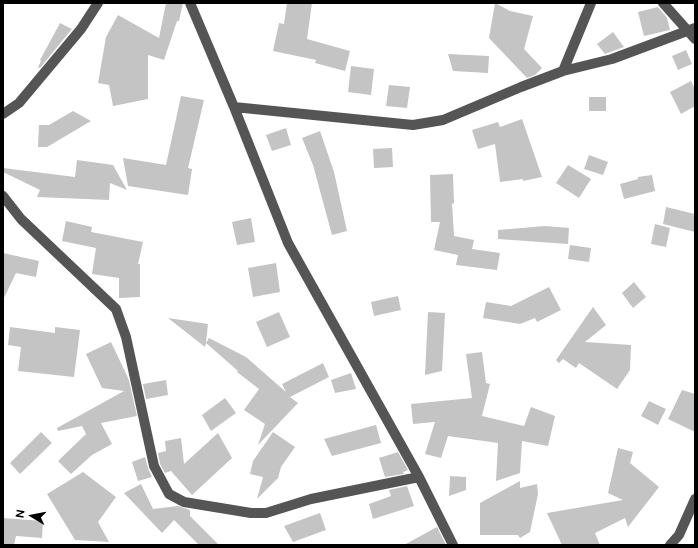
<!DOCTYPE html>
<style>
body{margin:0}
#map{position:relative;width:698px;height:548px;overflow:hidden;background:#fff;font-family:"Public Sans",sans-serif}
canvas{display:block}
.frame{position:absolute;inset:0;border:4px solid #000;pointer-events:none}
.north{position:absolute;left:12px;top:496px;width:40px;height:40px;-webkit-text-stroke:3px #fff;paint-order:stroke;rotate:280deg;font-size:11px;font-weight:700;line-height:16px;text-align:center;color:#000}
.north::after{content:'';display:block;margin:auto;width:14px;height:18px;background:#000;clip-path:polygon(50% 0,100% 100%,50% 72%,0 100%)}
</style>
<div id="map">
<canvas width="698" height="548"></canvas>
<div class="frame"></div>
<div class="north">N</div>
</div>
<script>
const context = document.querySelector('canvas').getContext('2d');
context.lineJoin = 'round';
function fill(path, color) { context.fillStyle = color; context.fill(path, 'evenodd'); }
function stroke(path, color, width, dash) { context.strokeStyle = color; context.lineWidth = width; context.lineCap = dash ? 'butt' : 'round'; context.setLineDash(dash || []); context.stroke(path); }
const building = new Path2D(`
 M166,3h17l-4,18h-2l-13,39 -16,-5v44l-35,7 -4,-21 -11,-2 8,-46 12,-22 41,23z
 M287,3h25l-5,36 43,12 -5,20 -30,-8 1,-3 -43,-9 6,-28 5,1z
 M495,3l15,8 23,5 -9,33 18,19 -7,7 -8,3 -38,-40z
 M658,7l9,11 3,12 -26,6 -6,-24z
 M60,23l12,6 -32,39 -2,-1 3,-6 -1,-1z
 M613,32l11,15 -19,7 -8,-10z
 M686,50l6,14 -14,6 -6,-14z
 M448,54l41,2 -1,17 -35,-2z
 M351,66l23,3 -3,26 -23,-3z
 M691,81l4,8v17l-14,8 -11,-22z
 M389,85l21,2 -3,21 -21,-2z
 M181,96l23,4 -16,68 4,1 -4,26 -60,-9 -5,-28 43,7z
 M589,97h17v14h-17z
 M73,111l18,10 -44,26h-9l1,-22h10z
 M522,119l20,58 -19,4v-2l-23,3 -5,-38 -17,5 -6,-19 26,-8 2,5z
 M286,128l5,17 -19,6 -6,-16z
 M320,131l14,41 13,59 -15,4 -19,-70 -11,-27z
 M392,148l1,19 -19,1 -1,-19z
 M589,155l19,7 -5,13 -19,-6z
 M77,160l36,5 14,25 -17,-7 -1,17 -72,-3 3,-7 -37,-18v-4l72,9z
 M568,165l23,14 -12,19 -23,-15z
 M453,174l1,30 -2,-1 2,33 20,4 -2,9 28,4 -3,17 -41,-5 2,-10 -24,-5 6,-28h-9l-1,-47z
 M652,175l3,16 -31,8 -4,-15 18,-5v-2z
 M666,207l29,7v18l-32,-8z
 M251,218l4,24 -18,3 -5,-23z
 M66,221l26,6 -1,5 52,10 -5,22h2v33l-21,1v-20l-27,-4 4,-26 -34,-7z
 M655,224l15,4 -4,19 -15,-3z
 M545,226l24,2 -1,16 -70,-5v-9z
 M570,245l21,3 -2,14 -21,-3z
 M3,253l36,8 -3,16 -20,-4 -13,27z
 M276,263l4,29 -27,5 -5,-29z
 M634,282l12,15 -13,11 -11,-15z
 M549,287l12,23 -24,12 -2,-4 -15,6 -37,-6 3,-16 25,4z
 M398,296l3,14 -27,6 -3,-14z
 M593,307l13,18 -21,17 46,3 -1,25 -13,19 -38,-26 -3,5 -13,-9 -4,4 -3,-3z
 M279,312l11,25 -23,10 -11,-25z
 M428,312l17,1 -3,58 -17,4z
 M168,318l40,6 -2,19 3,-5 37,19 40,35 -4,-8 41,-21 6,14 -39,20 8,6 -40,42 7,-21 -21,-14 15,-21 -22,-17 1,-1 -32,-28 -1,4z
 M10,327l45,6v-6l25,3 -6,47 -56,-6 3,-24 -13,-2z
 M111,342l18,38 8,36 -36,7 11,21 -20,11 -21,19 -13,-13 28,-27 -4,-8 -24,5 -1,-3 67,-37 -22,-3 -16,-34z
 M482,352l4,31 4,1 -8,32 42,10 7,-19 24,9 -7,30 -26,-5 -2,32 -24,8 2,-38 -50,-7 -7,22 -16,-4 10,-32 -22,2 -2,-20 61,-6 -6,-44z
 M351,373l5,16 -21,4 -4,-13z
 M166,380l2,15 -22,4 -3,-15z
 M682,390l13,4v38l-27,-13z
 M225,398l11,15 -25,18 -9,-16z
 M649,401l17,8 -8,16 -17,-9z
 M376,425l5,18 -49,13 -8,-17z
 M41,432l11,11 -32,31 -10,-11z
 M273,432l22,15 -14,20 -3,11 -21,21 6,-22 -13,-3 3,-13z
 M218,433l14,25 -40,37 -21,-24 -6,2 -5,-9 -2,-11 8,-2 -1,-10 16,-3 3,26z
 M618,448l15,4 -3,11 29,24 -31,40 -3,-9 -30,15 5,12h-38l-15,-32 76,-13 -15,-7z
 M398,452l10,18 -5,2 1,2 -19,3 -6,-19z
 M145,457l3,11 4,9 -14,4 -6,-19z
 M83,472l33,25 -18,25 11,20 -34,-2 -28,-46z
 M450,476l16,1v13l-17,6z
 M520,481v7l17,-4 1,10 -8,38 -10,6 -2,-3h-38v-32z
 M141,484l12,25 25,-3 12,4v6l29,29h-20l-25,-25 -12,13 -38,-40z
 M407,486l7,20 -41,13 -4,-15 22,-8 -2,-6z
 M320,513l6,17 -33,12 -9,-16z
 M3,518l40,3 -1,17 -26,-2 -2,9h-11z
 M437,527l9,18h-42z`);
const minor = new Path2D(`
 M190,3l44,104 54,136 131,234 34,68
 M663,3l32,36
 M563,71l28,-68
 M234,107l179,18 30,-5 78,-33 42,-16 49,-12 83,-31
 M3,114l16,-11 62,-74 17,-26
 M3,196l18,23 95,90 10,28 28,129 15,28 15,8 67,11h15l45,-14 108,-22
 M670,545l9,-10 16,-36`);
fill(building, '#c4c4c4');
stroke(minor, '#555', 10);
</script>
